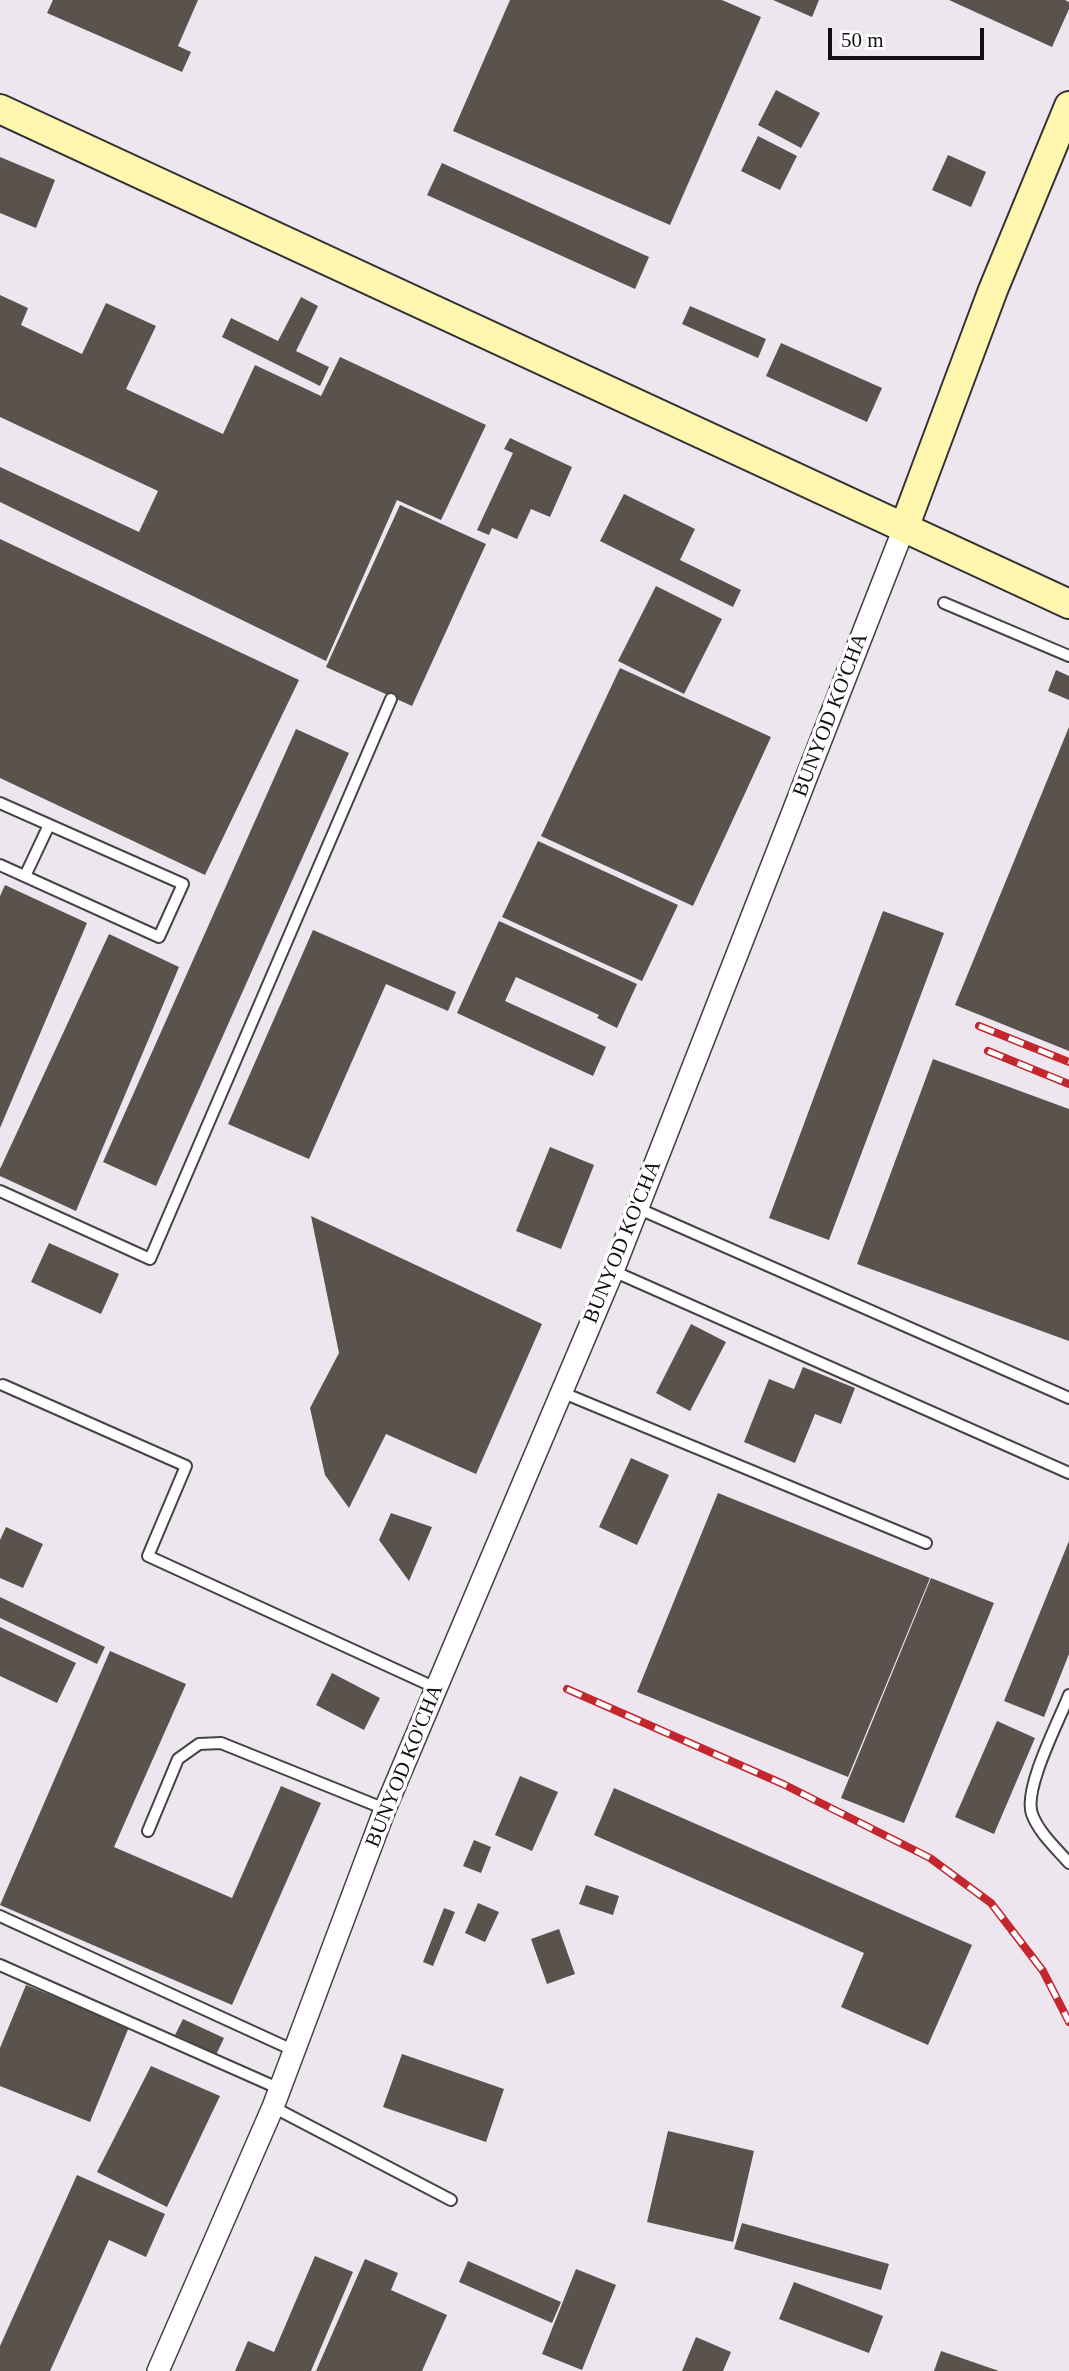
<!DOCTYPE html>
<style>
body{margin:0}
#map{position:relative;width:1069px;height:2371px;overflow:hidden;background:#fffdf5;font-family:Georgia,serif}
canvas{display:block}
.scale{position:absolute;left:828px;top:28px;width:156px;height:32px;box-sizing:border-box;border:4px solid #111;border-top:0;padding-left:9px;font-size:21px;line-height:24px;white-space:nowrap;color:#111;-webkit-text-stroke:5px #fff;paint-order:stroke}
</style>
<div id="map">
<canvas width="1069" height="2371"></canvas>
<div class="scale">50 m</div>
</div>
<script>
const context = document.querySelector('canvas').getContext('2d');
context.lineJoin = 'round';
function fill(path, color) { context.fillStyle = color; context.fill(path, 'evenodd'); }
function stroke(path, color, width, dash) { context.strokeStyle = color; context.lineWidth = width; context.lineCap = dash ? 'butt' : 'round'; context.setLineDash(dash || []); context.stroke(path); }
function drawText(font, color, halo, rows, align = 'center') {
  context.font = font + ' Georgia,serif'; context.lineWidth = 7; context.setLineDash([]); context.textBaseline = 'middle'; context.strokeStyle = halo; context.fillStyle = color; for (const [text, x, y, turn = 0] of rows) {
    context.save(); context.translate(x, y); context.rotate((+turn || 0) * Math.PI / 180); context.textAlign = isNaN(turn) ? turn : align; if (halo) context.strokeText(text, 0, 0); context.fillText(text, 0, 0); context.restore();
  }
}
const industrial = new Path2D(`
 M0,0h1069v2371h-1069z`);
const building = new Path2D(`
 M53,0h145l-20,46 13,6 -9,20 -135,-59z
 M510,0h212l39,17 -91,208 -217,-94z
 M773,0h46l-7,17z
 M949,0h116l4,2v7l-17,38z
 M776,90l44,23 -19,35 -43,-23z
 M758,136l39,20 -17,34 -39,-19z
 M948,155l38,17 -15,35 -39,-17z
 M0,157l55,23 -19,48 -36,-15z
 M442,163l207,94 -14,32 -208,-94z
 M0,295l28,13 -7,17 61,29 24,-51 50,23 -30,63 97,45 32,-69 66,31 19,-39 146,68 -45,95 -44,-20 -71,161 -326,-159v-35l139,65 19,-41 -158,-74z
 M301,297l17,9 -22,45 33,16 -9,19 -98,-49 9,-19 47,23z
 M690,306l76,33 -8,19 -76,-34z
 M781,343l101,45 -15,34 -101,-46z
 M510,438l62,29 -22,50 -19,-8 -14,30 -25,-11 -3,7 -12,-5 36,-77 -9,-4z
 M624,494l71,35 -15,31 61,30 -8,17 -133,-66z
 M400,505l86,39 -74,162 -86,-39z
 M0,539l299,141 -94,195 -205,-97z
 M656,586l66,33 -38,75 -66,-33z
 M620,668l151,69 -78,169 -152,-70z
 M1056,670l13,6v24l-21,-9z
 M1069,727v324l-114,-46z
 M296,729l53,24 -193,433 -53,-24z
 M538,841l140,64 -36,76 -140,-64z
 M5,885l82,38 -87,205v-232z
 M883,911l61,22 -115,307 -60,-22z
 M499,921l138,63 -20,44 -20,-10 2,-3 -83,-38 -11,24 101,46 -13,29 -136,-63z
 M313,930l143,62 -8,19 -62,-27 -77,175 -81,-35z
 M109,934l70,33 -103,244 -76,-35v-7z
 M933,1059l136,50v232l-212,-77z
 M550,1147l44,18 -33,84 -45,-18z
 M311,1216l231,108 -66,150 -90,-40 -37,74 -24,-33 -15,-67 29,-55z
 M49,1243l70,31 -18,40 -70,-32z
 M691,1324l35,18 -36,69 -34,-18z
 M803,1367l52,21 -14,36 -26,-10 -20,49 -51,-21 25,-63 25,10z
 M631,1458l38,17 -32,70 -38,-18z
 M718,1493l212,85 -82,199 -211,-85z
 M391,1513l41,14 -23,54 -30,-41z
 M6,1527l37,17 -20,44 -23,-10v-38z
 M1069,1541v113l-25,63 -40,-16z
 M931,1578l63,25 -90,220 -63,-25z
 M0,1597l105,50 -8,17 -97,-46z
 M0,1627l76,36 -19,40 -57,-27z
 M110,1651l76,33 -72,163 118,51 49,-112 40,17 -89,202 -232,-100z
 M332,1673l48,25 -16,32 -48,-25z
 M997,1721l38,17 -41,96 -39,-17z
 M520,1776l38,16 -26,59 -37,-16z
 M614,1788l358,157 -44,100 -87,-38 23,-54 -270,-118z
 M474,1840l17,7 -10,26 -18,-7z
 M586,1885l33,11 -6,19 -34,-11z
 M478,1903l21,9 -14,30 -20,-9z
 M444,1908l11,4 -22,54 -10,-4z
 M559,1929l16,45 -28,10 -16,-45z
 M26,1985l103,42 -39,95 -90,-36v-38z
 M183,2019l41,19 -8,17 -41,-20z
 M402,2054l102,35 -18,53 -103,-35z
 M151,2066l69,30 -53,111 -70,-35z
 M668,2131l86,20 -21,91 -86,-20z
 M77,2175l88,39 -19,43 -37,-17 -59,131h-50v-25z
 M742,2223l147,41 -8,26 -147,-41z
 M315,2256l38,16 -42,99h-76l13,-30 26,11z
 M365,2259l33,14 -7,17 56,25 -25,56h-106z
 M468,2261l93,41 -9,21 -93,-41z
 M576,2269l40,16 -34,85 -40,-16z
 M794,2282l89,34 -14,37 -90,-34z
 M696,2337l35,15 -8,19h-41z
 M941,2351l58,20h-65z`);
const lane = new Path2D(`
 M944,603l125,53
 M0,803l183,81 -24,53 -159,-72
 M25,876l24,-51
 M0,1191l150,68 241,-560
 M637,1208l432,190
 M613,1271l456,202
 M3,1385l183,81 -38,90 288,132
 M561,1392l365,151
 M1069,1695c-10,26 -46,94 -37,119 7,19 24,34 37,49
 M148,1831l30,-72 21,-15 22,-1 164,66
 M0,1916l295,135
 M0,1965l280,124
 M273,2107l178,93`);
const street = new Path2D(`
 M158,2371l115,-264 112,-298 228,-538 291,-743`);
const secondary = new Path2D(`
 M0,109l1069,495
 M904,528l89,-238 76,-184`);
const rail = new Path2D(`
 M979,1026l90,36
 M988,1051l81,33
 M567,1689l216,95 147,74 61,45 52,68 26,51`);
const streetNames = [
 ["BUNYOD KO'CHA",831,715,-69],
 ["BUNYOD KO'CHA",623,1242,-68],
 ["BUNYOD KO'CHA",405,1766,-68]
];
fill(industrial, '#eee6ef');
fill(building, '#5a524d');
stroke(lane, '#444', 14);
stroke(street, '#444', 24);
stroke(secondary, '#333', 32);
stroke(lane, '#fff', 10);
stroke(street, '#fff', 21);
stroke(secondary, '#fff6b0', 28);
stroke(rail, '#c4262e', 8);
stroke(rail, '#fff', 5, [16]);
drawText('21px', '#111', '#fff', streetNames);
</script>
